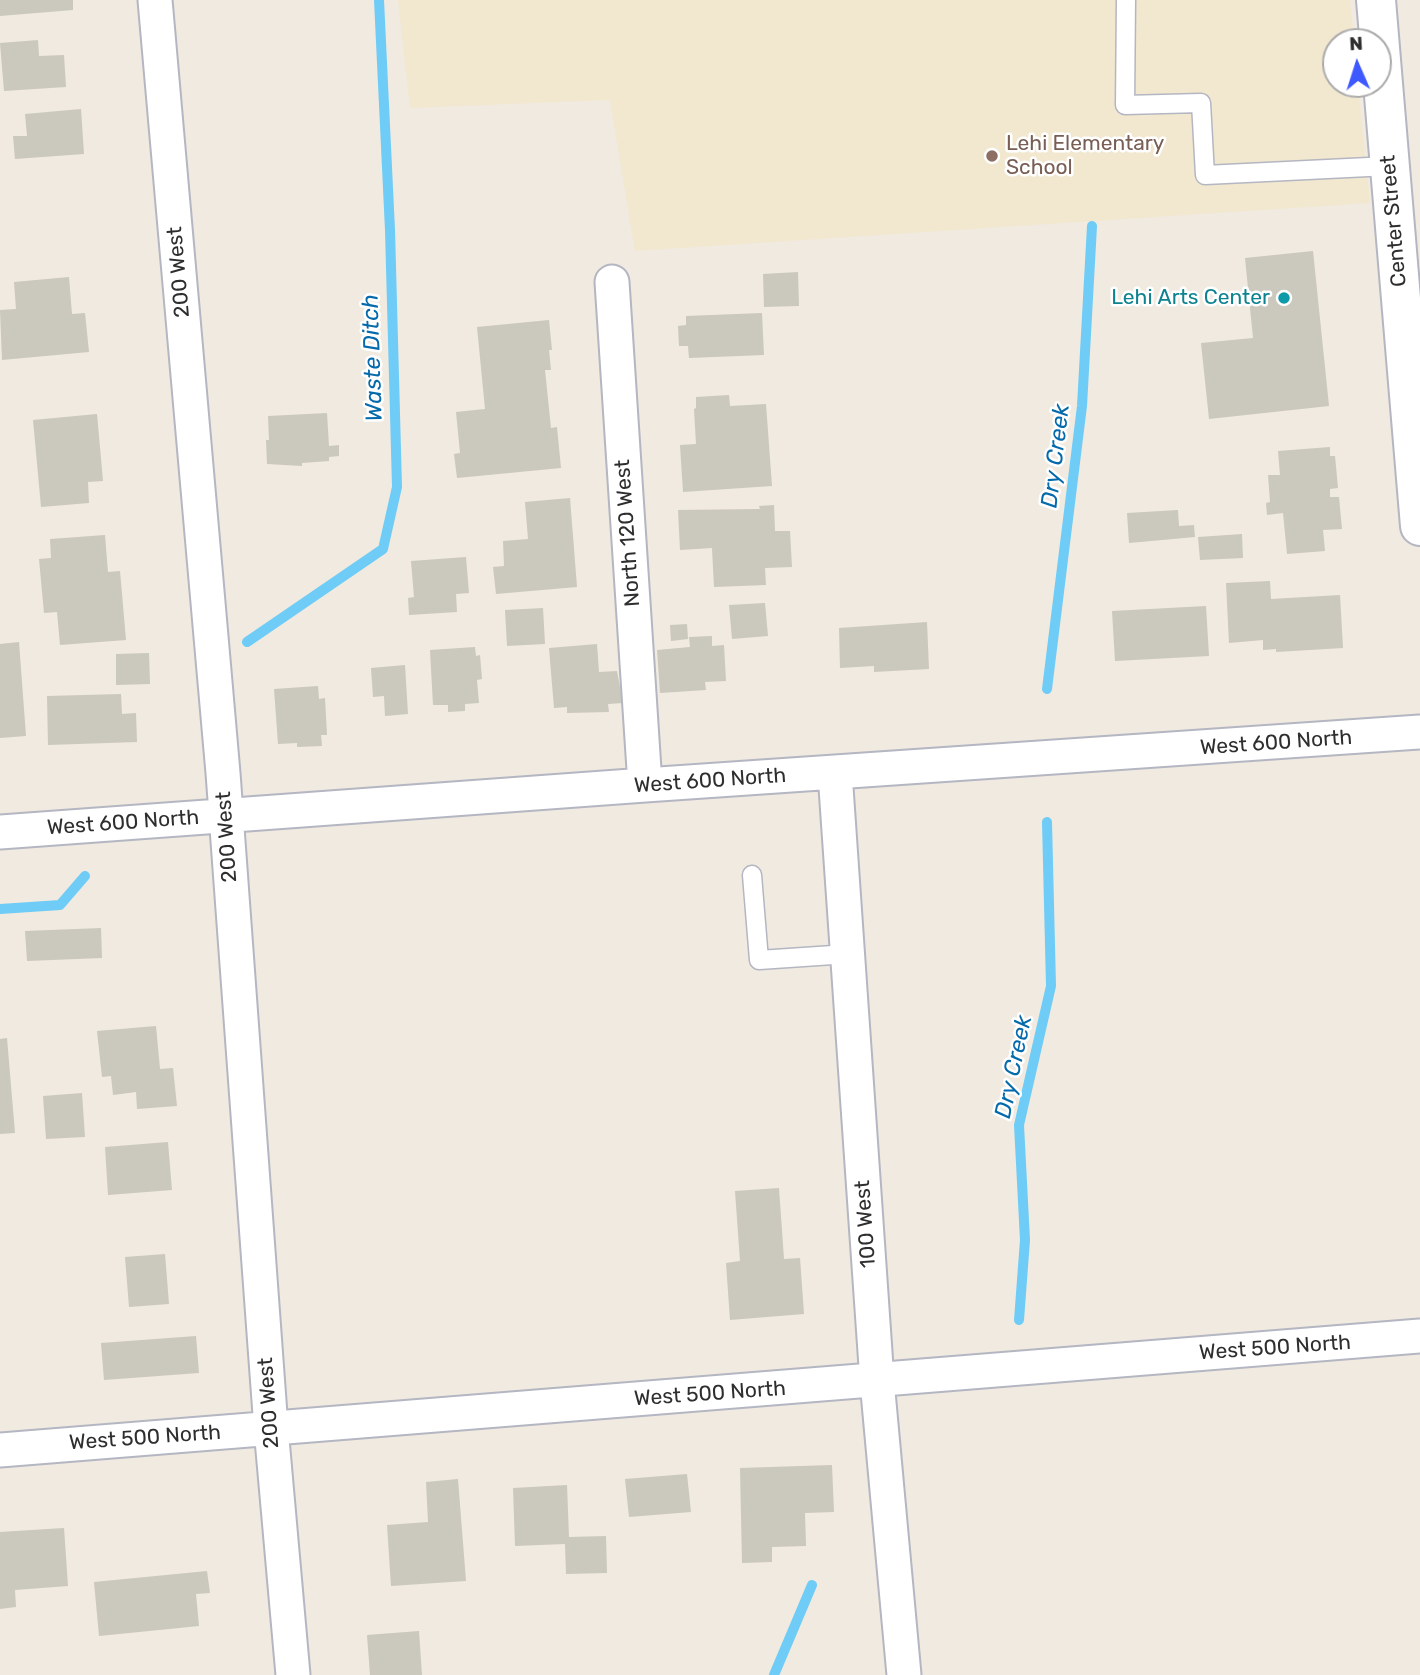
<!DOCTYPE html>
<style>
body{margin:0}
#map{position:relative;width:1420px;height:1675px;overflow:hidden;background:#f0eae0;font-family:Rubik,sans-serif}
canvas{display:block}
.north{position:absolute;left:1322px;top:28px;width:70px;height:70px;box-sizing:border-box;background:#fff;border:2px solid #ababab;border-radius:50%;rotate:357deg;font-size:19px;font-weight:700;line-height:28px;text-align:center;color:#2e2e2e}
.north::after{content:'';display:block;margin:auto;width:24px;height:32px;background:#3e59ff;clip-path:polygon(50% 0,100% 100%,50% 72%,0 100%)}
</style>
<div id="map">
<canvas width="1420" height="1675"></canvas>
<div class="north">N</div>
</div>
<script>
const context = document.querySelector('canvas').getContext('2d');
context.lineJoin = 'round';
function fill(path, color) { context.fillStyle = color; context.fill(path, 'evenodd'); }
function stroke(path, color, width, dash) { context.strokeStyle = color; context.lineWidth = width; context.lineCap = dash ? 'butt' : 'round'; context.setLineDash(dash || []); context.stroke(path); }
function drawText(font, color, halo, rows, align = 'center') {
  context.font = font + ' Rubik,sans-serif'; context.lineWidth = 5; context.setLineDash([]); context.textBaseline = 'middle'; context.strokeStyle = halo; context.fillStyle = color; for (const [text, x, y, turn = 0] of rows) {
    context.save(); context.translate(x, y); context.rotate((+turn || 0) * Math.PI / 180); context.textAlign = isNaN(turn) ? turn : align; if (halo) context.strokeText(text, 0, 0); context.fillText(text, 0, 0); context.restore();
  }
}
const education = new Path2D(`
 M398,0h952l4,42h-18v42h22l12,119 -735,48 -25,-151 -200,8z`);
const stream = new Path2D(`
 M247,642l136,-93 14,-62 -7,-257 -11,-230
 M1047,689l35,-283 10,-180
 M0,909l60,-4 25,-29
 M1019,1320l6,-80 -6,-115 32,-139 -4,-164
 M774,1675l38,-90`);
const building = new Path2D(`
 M0,0h73v10l-73,6z
 M38,40l1,16 25,-1 2,32 -62,4 -4,-48z
 M81,109l3,45 -69,5 -2,-23h14l-2,-22z
 M1313,251l16,155 -120,13 -8,-76 52,-5 -8,-80z
 M798,272l1,34 -35,1 -1,-33z
 M69,277l3,37 13,-1 4,39 -87,8 -2,-50 16,-1 -2,-27z
 M762,313l2,42 -75,3 -1,-12h-9l-1,-20 8,-1v-9z
 M549,320l3,30h-3l2,20h-6l6,58 6,-1 4,41 -104,10 -3,-24 6,-1 -4,-41 29,-3 -8,-82z
 M729,395l1,11 36,-2 6,82 -89,6 -3,-47 16,-1 -2,-35 2,-1v-11z
 M327,413l2,33 10,-1v11l-10,1v4l-27,2v3l-35,-2 -1,-24h3l-1,-24z
 M97,414l6,67 -15,1 1,21 -48,4 -8,-87z
 M1330,447v9h5l3,32 -8,1v8h9l3,32 -19,1 2,21 -38,3 -4,-41 -16,2 -1,-12 4,-1 -2,-27h12l-2,-24z
 M570,498l7,89 -81,7 -3,-27 11,-1 -1,-25 25,-2 -3,-37z
 M774,505l1,26h15l2,36 -27,1 1,17 -52,2 -2,-39 -32,2 -2,-40 82,-1 -1,-3z
 M1178,510l1,16 15,-1 1,12 -66,6 -2,-30z
 M1242,534l1,24 -43,2 -2,-23z
 M105,535l3,37 12,-1 6,69 -66,5 -3,-33 -13,1 -5,-54 12,-1 -1,-19z
 M466,557l3,36 -13,1 1,18 -48,3 -1,-17 6,-1 -3,-36z
 M1270,581l1,18 69,-4 3,53 -67,4v-3l-13,1v-10l-34,3 -3,-60z
 M765,603l3,33 -36,3 -3,-34z
 M1206,606l3,50 -94,5 -3,-50z
 M543,608l2,36 -38,2 -2,-36z
 M927,622l2,47 -55,3v-6l-34,2 -1,-40z
 M687,624l1,15 -17,2 -1,-16z
 M712,636v10l12,-1 2,36 -21,1 1,8 -46,3 -3,-43 33,-3 -1,-10z
 M19,642l7,94 -26,2v-94z
 M597,644l2,28 18,-1 6,32 -15,1 1,8 -42,1v-6l-13,1 -5,-60z
 M475,647l1,9 4,-1 2,24 -5,1 2,23 -14,1v7l-17,1v-7h-15l-3,-55z
 M149,653l1,31 -34,1v-31z
 M405,665l3,49 -23,2 -1,-20 -11,1 -2,-29z
 M318,686l1,13 6,-1 2,37h-6l1,11 -25,1v-4l-19,1 -4,-55z
 M121,694l1,20 14,-1 1,29 -89,3 -1,-49z
 M101,928l1,30 -75,3 -2,-30z
 M156,1026l4,43 13,-1 4,38 -40,3 -1,-17 -23,3 -2,-19 -9,1 -5,-46z
 M7,1038l8,95 -15,1v-95z
 M82,1093l3,44 -39,2 -3,-43z
 M168,1142l4,48 -64,5 -3,-48z
 M779,1188l5,71 16,-1 4,56 -74,6 -4,-57 14,-2 -5,-70z
 M165,1254l4,50 -40,3 -4,-50z
 M196,1336l3,37 -95,7 -3,-37z
 M832,1465l2,47 -29,1 1,33 -34,1v15l-30,1 -2,-95z
 M687,1474l4,38 -62,5 -4,-38z
 M458,1479l8,102 -75,5 -4,-61 41,-3 -2,-40z
 M567,1485l2,52 37,-1 1,37 -41,1 -1,-30 -50,2 -2,-58z
 M64,1528l4,58 -53,4 1,17 -16,2v-77z
 M207,1571l3,22 -14,1 3,32 -100,10 -5,-54z
 M419,1631l3,44h-52l-3,-40z`);
const service = new Path2D(`
 M1126,0l-1,105 76,-2 4,72 184,-9
 M752,875l7,85 89,-6`);
const minor = new Path2D(`
 M155,0l68,773 48,655 22,247
 M612,282l33,503
 M835,773l42,608 27,294
 M0,832l645,-47 775,-53
 M0,1450l1420,-114`);
const tertiary = new Path2D(`
 M1376,0l44,526`);
const markers = [
 [992,156,7,"#8d6e63"],
 [1284,298,7,"#0f9aa8"]
];
const educationNames = [
 ["Lehi Elementary",1006,144],
 ["School",1006,168]
];
const streetNames = [
 ["Center Street",1394,221,-95],
 ["200 West",179,272,-95],
 ["North 120 West",628,533,-94],
 ["West 600 North",1276,743,-4],
 ["West 600 North",710,781,-4],
 ["West 600 North",123,823,-4],
 ["200 West",227,837,-94],
 ["100 West",866,1224,-94],
 ["West 500 North",1275,1348,-4],
 ["West 500 North",710,1394,-4],
 ["200 West",269,1403,-94],
 ["West 500 North",145,1438,-4]
];
const cultureNames = [
 ["Lehi Arts Center",1270,298]
];
const waterNames = [
 ["Waste Ditch",373,358,-92],
 ["Dry Creek",1056,456,-83],
 ["Dry Creek",1014,1067,-78]
];
fill(education, '#f2e8cf');
stroke(stream, '#6eccf6', 10);
fill(building, '#cbc8be');
stroke(service, '#b4b6c2', 21);
stroke(minor, '#b4b6c2', 37);
stroke(tertiary, '#b4b6c2', 42);
stroke(service, '#fff', 18);
stroke(minor, '#fff', 33);
stroke(tertiary, '#fff', 38);
for (const [x, y, r, color] of markers) { const dot = new Path2D(); dot.arc(x, y, r, 0, 2 * Math.PI); context.fillStyle = color; context.fill(dot); stroke(dot, '#fff', 2.5); }
drawText('21px', '#785e54', '#fff', educationNames, 'left');
drawText('21px', '#2e2e2e', '#fff', streetNames);
drawText('21px', '#0d838f', '#fff', cultureNames, 'right');
drawText('italic 23px', '#056aab', '#fff', waterNames);
</script>
